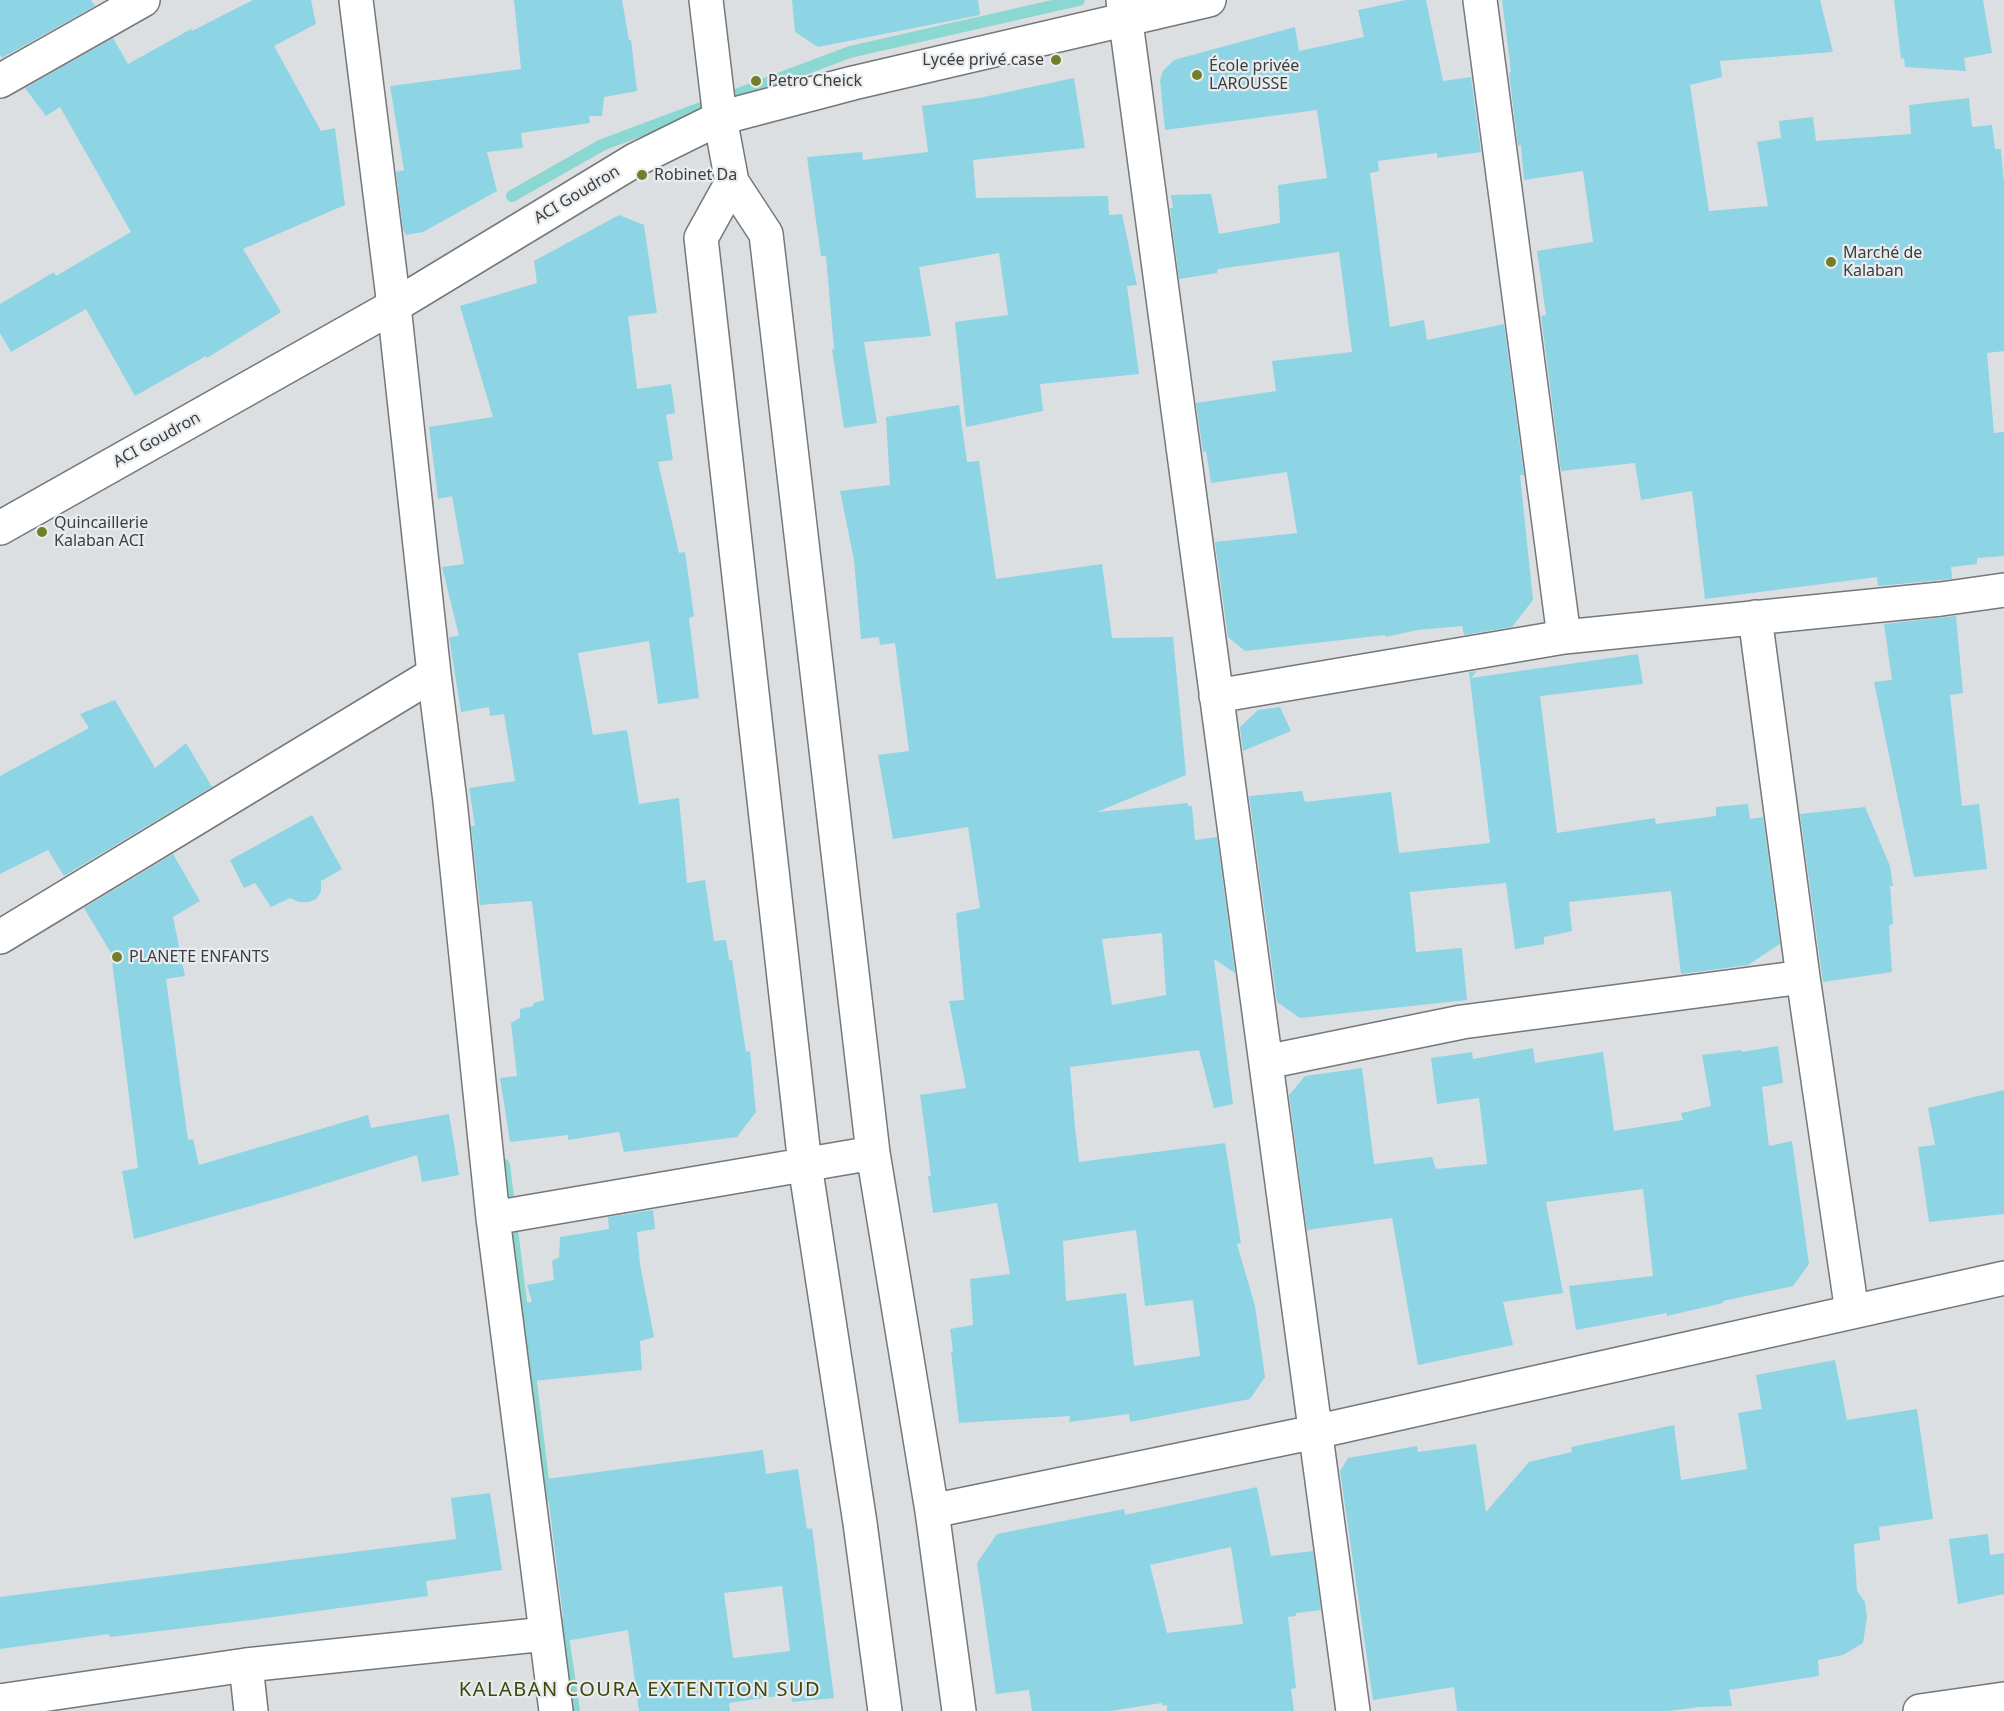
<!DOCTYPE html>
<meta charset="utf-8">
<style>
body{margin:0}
canvas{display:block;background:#dcdfe1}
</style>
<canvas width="2004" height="1711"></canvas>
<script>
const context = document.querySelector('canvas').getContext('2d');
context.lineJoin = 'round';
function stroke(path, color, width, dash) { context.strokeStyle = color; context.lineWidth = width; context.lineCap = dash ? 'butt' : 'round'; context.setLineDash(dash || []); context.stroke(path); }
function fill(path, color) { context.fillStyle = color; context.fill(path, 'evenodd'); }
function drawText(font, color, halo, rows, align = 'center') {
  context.font = font + ' "Noto Sans",sans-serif'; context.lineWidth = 4.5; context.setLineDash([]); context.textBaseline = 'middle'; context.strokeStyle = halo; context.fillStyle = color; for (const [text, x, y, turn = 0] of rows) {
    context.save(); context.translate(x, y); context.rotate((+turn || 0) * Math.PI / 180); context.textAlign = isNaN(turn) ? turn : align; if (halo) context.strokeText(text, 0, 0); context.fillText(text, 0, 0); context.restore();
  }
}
const stream = new Path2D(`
 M512,196l90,-51 248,-93 229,-52
 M504,1165l41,331
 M561,1623l13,88`);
const building = new Path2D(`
 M0,0h91l4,6 -93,52 -2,-3z
 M253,0h58l5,24 -42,22 47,85 14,-3 10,77 -102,44 38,63 -74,46 -1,-2 -71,40 -49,-87 -75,43 -11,-19v-29l54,-32 2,4 75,-44 -71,-125 -14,9 -21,-28 88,-50 15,26 63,-35 1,2z
 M514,0h108l7,40h2l6,51 -33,6 -2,19h-13l1,7 -69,10 2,15 -36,4 10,39 -74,41 -17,3 -3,-5 -7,-58 8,-2 -14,-84 131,-17z
 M792,0h186l2,15 -162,32 -23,-15z
 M1406,0h20l17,81 28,-4 10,75 -44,6v-5l-59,8 1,10 -9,2 20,154 34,-7 3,20 77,-16 20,151h-4l13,125 -21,27 -48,8 -2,-9 -44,4 -33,7v-2l-140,16 -17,-14 -13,-95 82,-9 -10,-61 -76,11 -5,-32 -3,1 -7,-49 80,-12 -4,-30 80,-9 -13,-100 -121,17 -1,4 -38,6 -9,-71h3l-2,-13 40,-1 8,40 61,-11 -2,-38 49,-7 -10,-68 -152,20 -5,-50 3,-9 11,-11 121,-33 4,24 65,-14 -6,-27z
 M1502,0h318l13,52 -113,9 2,16 -32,8 19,126 59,-5 -11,-64 24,-4 -2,-17 34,-4 3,24 95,-7 -2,-29 60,-7 3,29 20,-2 3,24h6l3,35v167l-17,2 7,80 10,-1v124l-27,2v6l-26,3 1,12 -74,7 -1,-9 -172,22 -13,-108 -51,9 -6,-37 -74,8 -20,-155 5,-1 -9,-64 56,-9 -10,-71 -59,9 -3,-35 -3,1 -9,-73 2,-1z
 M1894,0h89l9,53 -28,5 2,13 -61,-4 -1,-9 -3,1z
 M1074,78l11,70 -112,12 3,38 132,-2 1,19 13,-1 15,71 -10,1 12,88 -99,10 3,27 -77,16 -11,-105 53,-7 -9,-62 -80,14 12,69 -67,6 13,81 -33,5 -12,-79h2l-8,-93h-5l-14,-99 55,-5 1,8 65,-8 -6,-46 57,-8z
 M619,215l25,10 13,88 -29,3 9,73 34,-5 4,29 -9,2 7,45 -15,2 21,91 6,-1 9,64 -5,2 10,80 -41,6 -9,-63 -71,12 15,82 34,-5 12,74 40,-6 8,85 18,-3 9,61 12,-1 3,20h3l14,92 4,-1 6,61 -19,25 -113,15 -5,-20 -51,8v-5l-58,7 -10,-64 17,-2 -6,-53 9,-5v-9l13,-3 1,-3 10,-3 -12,-99 -52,4 -9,-79h4l-6,-38 46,-7 -11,-67 -14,2 -1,-9 -28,5 -12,-75 10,-1 -17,-69 22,-3 -12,-68 -14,3 -9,-72 64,-10 -33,-111 77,-23 -3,-22z
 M959,405l8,57 12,-1 17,118 106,-15 10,74 61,-1 13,138 -89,37 91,-9v3h4l3,34 22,-3 18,136 -21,-14 19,145 -19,4 -15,-58 -129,17 5,60 4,35 146,-19 16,100 -4,1 18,62 10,71 -15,22 -120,23 -1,-8 -60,8 1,-6 -111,7 -8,-71 2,-1 -3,-22 23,-4 -3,-46 40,-5 -13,-71 -64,10 -5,-37h3l-11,-81 46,-7 -17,-87 15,-1 -8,-87 24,-5 -12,-81 -75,12 -15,-84 31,-4 -14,-108 -15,2 -1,-8 -18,2 -7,-79 -14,-69 50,-6 -4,-68zM1162,933l4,62 -54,10 -10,-66zM1136,1230l9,76 48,-6 7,56 -66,10 -8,-73 -60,8 -3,-60z
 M1956,616l7,77 -13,2 12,111 17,-2 8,65 -73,8 -40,-195 18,-2 -8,-56z
 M1638,654l5,30 -103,12 17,137 98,-15 1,6 60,-8v-9l32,-3 2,15 13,-2 17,127 -32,21 -67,9 -10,-83 -102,11 3,29 -28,6v7l-29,5 -9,-66 -96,9 6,60 46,-4 5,52 -167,18 -23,-16 -28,-206 53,-5 3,11 86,-10 8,61 91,-10 -21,-171 8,-1 -6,7z
 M115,700l40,68 31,-25 26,44 -148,89 -16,-26 -48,24v-98l89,-48 -9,-14z
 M1280,707l11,24 -48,20 -3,-24 18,-17z
 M1865,807l25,59 3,20h-3l3,38 -4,1 3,47 -69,10 -23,-168z
 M312,815l30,54 -21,12v11l-5,7 -7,3h-10l-9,-4 -19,9 -16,-24 -11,5 -14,-28z
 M173,854l27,47 -27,16 12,59 -19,3 22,161 5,-1 6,26 169,-50 3,13 78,-14 10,61 -37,7 -5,-27 -131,41 -152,43 -12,-68 16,-3 -27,-215 -27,-45z
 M1778,1046l5,37 -21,4 7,59 23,-5 17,123 -16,22 -70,15v2l-56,13v-3l-91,17 -7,-44 84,-10 -10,-87 -97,13 17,91 -60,9 10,43 -95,20 -26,-147 -85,12 -18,-135 16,-19 57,-8 12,96 58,-7 4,12 51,-5 -8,-66 -42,6 -6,-46 41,-6 1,7 60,-11 2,15 68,-11 11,79 69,-11 -2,-7 30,-7 -9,-51 39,-5 1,2z
 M2004,1090v124l-75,8 -11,-75 17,-2 -7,-37z
 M653,1210l2,19 -18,3 3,32 14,73 -14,4 2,29 -109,11 -10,-78 9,-1 -5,-17 27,-5 -2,-19 7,-4 1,-20 49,-8 -1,-12z
 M1835,1360l12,60 70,-11 16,110 -54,8 1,13 -26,4 3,47 8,11 2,15 -4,26 -20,12 -25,5 1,16 -90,14 3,16 -32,1 -32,4h-211l-3,-24 -81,13 -33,-229 8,-13 69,-12 1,6 58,-8 10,68 43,-50 43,-10 -1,-5 103,-22 7,55 66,-11 -9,-56 24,-4 -6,-34z
 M763,1450l3,24 32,-5 9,60 5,-1 22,170 -42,4 -1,-8 -62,9 1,8h-91l-11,-81 -62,11 -20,-162zM782,1586l8,65 -57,7 -9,-65z
 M1257,1487l14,69 42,-5 8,59 -25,3v3l-8,1 8,71 -5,1 3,22h-127v-6l-4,1 -1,-3 -52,8h-78l-3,-21 -33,4 -19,-131 20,-29 127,-25 1,6zM1231,1547l12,77 -76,9 -17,-68z
 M490,1493l12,77 -76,11 2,15 -177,24 -141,17 -1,-3 -109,15v-52l456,-58 -5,-41z
 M1988,1534l2,21 14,-2v41l-46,10 -9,-65z`);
const street = new Path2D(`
 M356,0l38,306 40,368 16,127 43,417 63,493
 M706,0l14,118 12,64 34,52 107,919 59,358 27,200
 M1123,0l230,1711
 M1480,0l84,637
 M0,81l143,-81
 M732,182l-31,56 104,927 55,358 25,188
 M1755,617l48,360 49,335
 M1216,696l348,-59 377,-38 63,-9
 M0,937l434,-263
 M1266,1062l196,-40 341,-45
 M493,1218l380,-65
 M932,1511l383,-79 689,-154
 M246,1665l5,46
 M0,1701l246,-36 300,-31
 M1920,1711l84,-12`);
const secondary = new Path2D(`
 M0,528l394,-222 241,-146 85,-42 133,-35 356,-83`);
const markers = [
 [1056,60,6,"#737e2b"],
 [1197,75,6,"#737e2b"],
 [756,81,6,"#737e2b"],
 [642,175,6,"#737e2b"],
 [1831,262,6,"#737e2b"],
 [42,532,6,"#737e2b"],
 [117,957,6,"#737e2b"]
];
const poiNames = [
 ["Lycée privé case",1044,60,"right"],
 ["École privée",1209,66],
 ["LAROUSSE",1209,84],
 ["Petro Cheick",768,81],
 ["Robinet Da",654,175],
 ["Marché de",1843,253],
 ["Kalaban",1843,271],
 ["Quincaillerie",54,523],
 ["Kalaban ACI",54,541],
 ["PLANETE ENFANTS",129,957]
];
const streetNames = [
 ["ACI Goudron",577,195,-31],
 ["ACI Goudron",157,440,-29]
];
const quarterNames = [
 ["KALABAN COURA EXTENTION SUD",640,1690]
];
stroke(stream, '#8bd7d1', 12);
fill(building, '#8dd4e5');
stroke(street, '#757779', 36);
stroke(secondary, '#757779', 36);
stroke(street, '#fff', 33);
stroke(secondary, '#fff', 33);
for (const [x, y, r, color] of markers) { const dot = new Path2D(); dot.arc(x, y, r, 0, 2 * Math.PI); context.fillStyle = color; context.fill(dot); stroke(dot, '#e9ecee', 2); }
drawText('16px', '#3c3d3e', '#e9ecee', poiNames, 'left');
drawText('16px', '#3c3d3e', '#e9ecee', streetNames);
context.letterSpacing = '1.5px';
drawText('20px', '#3f4609', '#e9ecee', quarterNames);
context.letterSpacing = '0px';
</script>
